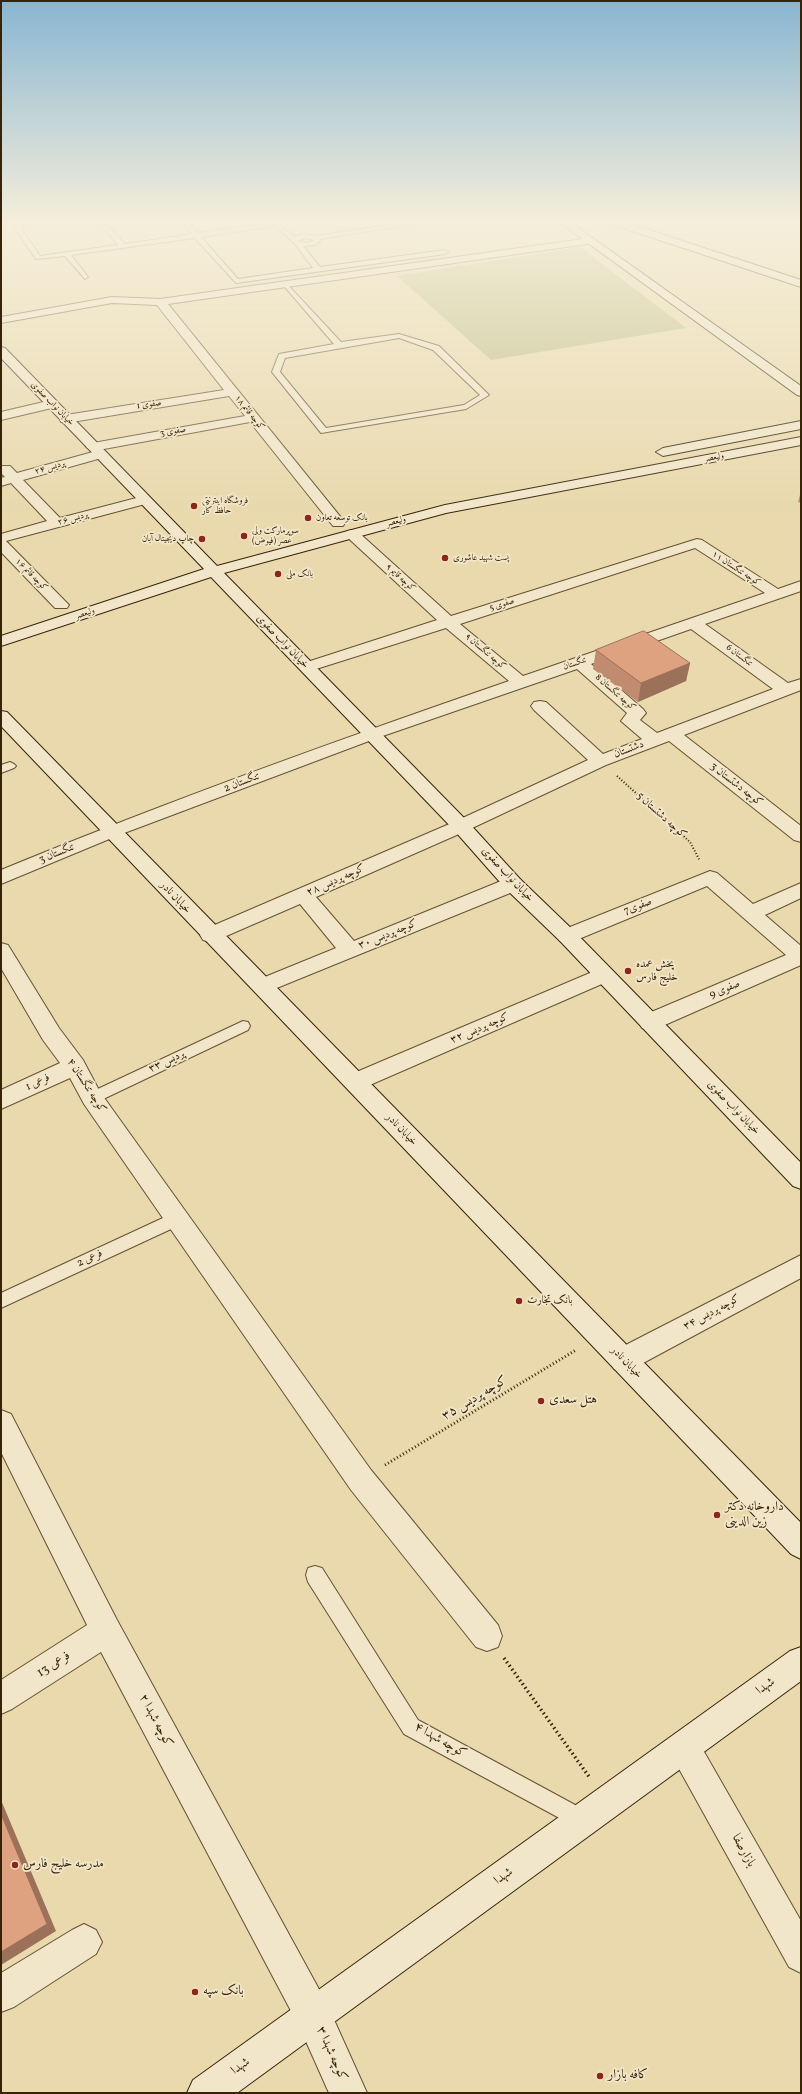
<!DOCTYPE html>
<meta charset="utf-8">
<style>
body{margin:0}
#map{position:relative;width:802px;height:2094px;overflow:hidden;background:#e9d9ad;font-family:Vollkorn,serif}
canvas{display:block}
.frame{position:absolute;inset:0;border:2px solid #372408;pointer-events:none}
</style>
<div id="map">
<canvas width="802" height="2094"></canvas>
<div class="frame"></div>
</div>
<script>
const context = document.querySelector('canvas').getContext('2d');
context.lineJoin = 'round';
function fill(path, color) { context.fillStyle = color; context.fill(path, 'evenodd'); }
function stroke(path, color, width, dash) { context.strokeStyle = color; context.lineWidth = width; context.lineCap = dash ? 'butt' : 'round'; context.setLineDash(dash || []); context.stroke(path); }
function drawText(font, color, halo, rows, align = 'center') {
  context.font = font + ' Vollkorn,Amiri,serif'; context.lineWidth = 3.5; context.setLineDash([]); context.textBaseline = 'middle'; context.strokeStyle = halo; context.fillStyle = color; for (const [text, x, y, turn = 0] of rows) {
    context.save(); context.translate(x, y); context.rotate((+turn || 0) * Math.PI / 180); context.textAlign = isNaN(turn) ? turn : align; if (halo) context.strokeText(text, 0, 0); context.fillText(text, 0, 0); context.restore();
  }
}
const green = new Path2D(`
 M580,247l106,81 -195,32 -94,-84z`);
const pathFar2 = new Path2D(`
 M617,776l73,66 10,19`);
const pathFar1 = new Path2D(`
 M385,1465l191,-115`);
const path = new Path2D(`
 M504,1658l86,120`);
const lane = new Path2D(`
 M27,222h12l-19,5 20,29 78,-11 -19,-23h6l20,22 67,-10 -10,-12h6l10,11 78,-11 19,15 8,-3 13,2 92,-14h15l-102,17 -5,6 -13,1 17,21 125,-17 3,2 -3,2 -209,29 -41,-45 -124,17 17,22 -3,2 -20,-23 -29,3 -23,-33zM275,226l20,18 18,24 -75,11 -37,-42zM304,238l10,2 -6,3 -10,-2z
 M286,283l55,59 58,-8 40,12 50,49 -23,14 -145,24 -49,-61 7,-18 55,-10 -50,-58 -1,-1zM399,338l34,12 47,45 -16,10 -138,23 -46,-56 5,-14z
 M10,762l4,2 2,2 -2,2 -13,5v-8z
 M243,1021l5,1 2,4 -2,4 -151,72 -5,2 -5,-2 -2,-4 2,-4z
 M178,1211l6,2 2,5 -2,5 -183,85v-15z
 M315,1566l7,2 96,152 172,93 4,7 -4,7 -7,4 -7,-4 -172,-93 -96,-152 -2,-7 2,-7z`);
const street = new Path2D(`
 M590,238l5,3 -1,2 -426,61 175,216 2,3 -2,3h-10l-83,-104 -157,29 -7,-4 7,-4 152,-27 -16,-20 -163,27 -5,-1 -1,-3 6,-4 158,-25 -67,-85 -45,-2 -111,20v-6l111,-20 48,2z
 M52,400l6,4 -2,3 -55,13v-8z
 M100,450l7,4 -2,3 -82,23 37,38 84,-22 5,1 2,3 -2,3 -143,38 63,64 -2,3h-12l-54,-56v-18l46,-13 -36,-38 -10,3v-8l4,-1 -4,-4v-7h9l7,7z
 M352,530l5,1 94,85 246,-77 5,1 76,49 23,-8v10l-96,33 83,59 13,-4v11l-117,45 117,91v16l-7,-2 -125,-99 -63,24 -138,65 -152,67 38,44 152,-62 7,-2 7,2 3,5 -3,5 -258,105 -7,-3 -4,-5 4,-5 81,-33 -36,-44 -83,36 -7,2 -7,-2 -3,-5 3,-5 251,-108 134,-62 -54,-50 -3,-4 3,-4 6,-1 6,1 57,52 39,-15 -21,-18 6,-8 -50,-44 -200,69 -258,97 -118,49v-14c167,-69 337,-130 508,-189l-63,-53 -133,42h-12l-2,-3 2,-3 136,-44 -90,-83 -2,-3 2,-3zM695,548l70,45 -242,83 -63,-52zM691,629l82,60 -116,44 -17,-13 6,-7 -3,-4 -52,-45z
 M710,871l7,2 36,31 48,-21v15l-36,17 36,31v19l-143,63 -8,2 -8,-2 -3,-6 3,-6 144,-61 -79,-69 -133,55 -7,2 -7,-2 -3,-5 3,-5z
 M1,943l7,2 51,83 24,32 17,32 271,378 127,155 4,11 -4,11 -11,4 -11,-4 -125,-157 -267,-386 -14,-26 -69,31v-19l59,-27 -17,-23 -42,-72z
 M604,967l7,3 3,5 -3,5 -248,108 -8,3 -8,-3 -3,-6 3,-6z
 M801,1255v23l-169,91 -9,3 -9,-3 -4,-9 4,-9z
 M1,1410l10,4 106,206 209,382 41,91h-38l-29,-65 -199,-376 -89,57 -11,5v-34l86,-55 -86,-173z
 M684,1731l11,5 106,185v52l-12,-6 -116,-209 -5,-11 5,-11z
 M84,1924l12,6 6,12 -6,12 -82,53 -13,5v-39l71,-43z`);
const secondary = new Path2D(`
 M559,222h11l231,164v10l-4,-1z
 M610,222h15l176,58v7l-190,-63z
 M1,347l4,1 212,218 228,-61 356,-68v8l-355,68 -222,60 244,249 52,57 54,52 227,232v26l-8,-3 -233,-245 -54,-52 -52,-59 -243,-253 -210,69v-10l203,-67 -203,-211z
 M801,421v8l-138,27 -7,-4 7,-4z
 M1,711l6,1 794,811v36l-10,-5 -790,-828z
 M801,1647v34l-564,412h-50l6,-13 597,-429z`);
const wall = new Path2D(`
 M801,491v12l-3,-1z
 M596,650l94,13 -4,18 -48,21 -45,-33z`);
const shadedWall = new Path2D(`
 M690,663l-4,18 -48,21 3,-19z
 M1,1800l55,131 -55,34z`);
const building = new Path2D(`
 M644,631l46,32 -49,20 -45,-33z
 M1,1814l46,110 -46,28z`);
const markers = [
 [194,506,4,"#8f2418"],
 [308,518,4,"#8f2418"],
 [244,536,4,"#8f2418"],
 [202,539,4,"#8f2418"],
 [445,558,4,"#8f2418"],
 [278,574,4,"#8f2418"],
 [628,971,4,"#8f2418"],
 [519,1301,4,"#8f2418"],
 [541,1401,4,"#8f2418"],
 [717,1515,4,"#8f2418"],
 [15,1865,4,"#8f2418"],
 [195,1992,4,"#8f2418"],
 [600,2076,4,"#8f2418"]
];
const farStreetnames = [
 ["خیابان نواب صفوی",52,404,46],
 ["صفوی 1",149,405,-9],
 ["کوچه قائم ۱۸",249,413,51],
 ["صفوی 3",173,432,-10],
 ["ولیعصر",714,458,-11],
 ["پردیس ۲۴",50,468,-16],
 ["پردیس ۲۶",73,519,-15],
 ["ولیعصر",396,522,-15],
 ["کوچه تنگستان ۱۱",736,569,33],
 ["کوچه قائم ۱۶",31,575,45],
 ["کوچه قایم ۹",400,578,42],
 ["صفوی 5",502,605,-18],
 ["ولیعصر",85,614,-18],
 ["کوچه تنگستان ۹",485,652,40],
 ["تنگستان 6",739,656,36],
 ["تنگستان",575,664,-19],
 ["کوچه تنگستان 8",615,693,41]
];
const farPoinames = [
 ["فروشگاه اینترنتی",202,501],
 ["حافظ کار",202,511],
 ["بانک توسعه تعاون",316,518],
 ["سوپرمارکت ولی",252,531],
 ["عصر (فیوض)",252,541],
 ["چاپ دیجیتال آبان",194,539,"right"],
 ["پست شهید عاشوری",453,558],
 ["بانک ملی",286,574]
];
const streetNames = [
 ["خیابان نواب صفوی",282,642,46],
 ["دشتستان",629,750,-21],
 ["تنگستان 2",242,783,-21],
 ["کوچه دشتستان 3",736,785,38],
 ["کوچه دشتستان 5",661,816,42],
 ["تنگستان 3",57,854,-22],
 ["خیابان نواب صفوی",507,875,47],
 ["کوچه پردیس ۲۸",336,881,-24],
 ["خیابان نادر",175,898,47],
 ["صفوی7",638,907,-22],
 ["کوچه پردیس ۳۰",388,935,-22],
 ["صفوی 9",725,990,-23],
 ["کوچه پردیس ۳۲",480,1029,-23],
 ["پردیس ۳۳",167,1062,-25],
 ["فرعی 1",38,1083,-25],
 ["کوچه تنگستان ۴",86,1086,57],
 ["خیابان نواب صفوی",733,1108,46],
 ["خیابان نادر",401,1130,46],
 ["فرعی 2",90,1259,-25],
 ["کوچه پردیس ۳۴",712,1313,-28],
 ["خیابان نادر",626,1363,46]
];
const poiNames = [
 ["پخش عمده",636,965],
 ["خلیج فارس",636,978],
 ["بانک تجارت",527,1301]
];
const nearStreetnames = [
 ["کوچه پردیس ۳۵",475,1399,-31],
 ["فرعی 13",54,1665,-33],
 ["شهدا",766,1687,-36],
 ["کوچه شهدا ۲",155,1721,62],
 ["کوچه شهدا ۴",440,1741,30],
 ["بازارصفا",743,1851,61],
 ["شهدا",504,1877,-36],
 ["کوچه شهدا ۳",331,2054,66],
 ["شهدا",241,2067,-36]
];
const nearPoinames = [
 ["هتل سعدی",549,1401],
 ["داروخانه دکتر",725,1508],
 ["زین الدینی",725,1523],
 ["مدرسه خلیج فارس",23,1865],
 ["بانک سپه",203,1992],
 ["کافه بازار",608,2076]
];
fill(green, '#bebd84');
stroke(lane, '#645131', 2);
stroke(street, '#645131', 2);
stroke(secondary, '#372408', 2);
stroke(pathFar2, '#372408', 2, [1, 2]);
stroke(pathFar1, '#372408', 3, [1, 2.5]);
stroke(path, '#372408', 3.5, [1.5, 3]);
fill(lane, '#f1e6ca');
fill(street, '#f1e6ca');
fill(secondary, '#f1e6ca');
fill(wall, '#c08b6f');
fill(shadedWall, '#9c715a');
fill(building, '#dfa281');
stroke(building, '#9c715a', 1);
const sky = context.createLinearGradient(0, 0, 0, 515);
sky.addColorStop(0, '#88b6d2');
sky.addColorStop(0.43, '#f5eeda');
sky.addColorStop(1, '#f5eeda00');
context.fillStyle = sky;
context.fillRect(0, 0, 802, 515);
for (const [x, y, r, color] of markers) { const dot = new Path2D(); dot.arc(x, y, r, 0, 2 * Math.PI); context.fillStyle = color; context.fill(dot); stroke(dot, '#f1e6ca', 1.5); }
drawText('9px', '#372408', '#f1e6ca', farStreetnames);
drawText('9px', '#372408', '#f1e6ca', farPoinames, 'left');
drawText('11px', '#372408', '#f1e6ca', streetNames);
drawText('11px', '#372408', '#f1e6ca', poiNames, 'left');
drawText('13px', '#372408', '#f1e6ca', nearStreetnames);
drawText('13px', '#372408', '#f1e6ca', nearPoinames, 'left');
</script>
